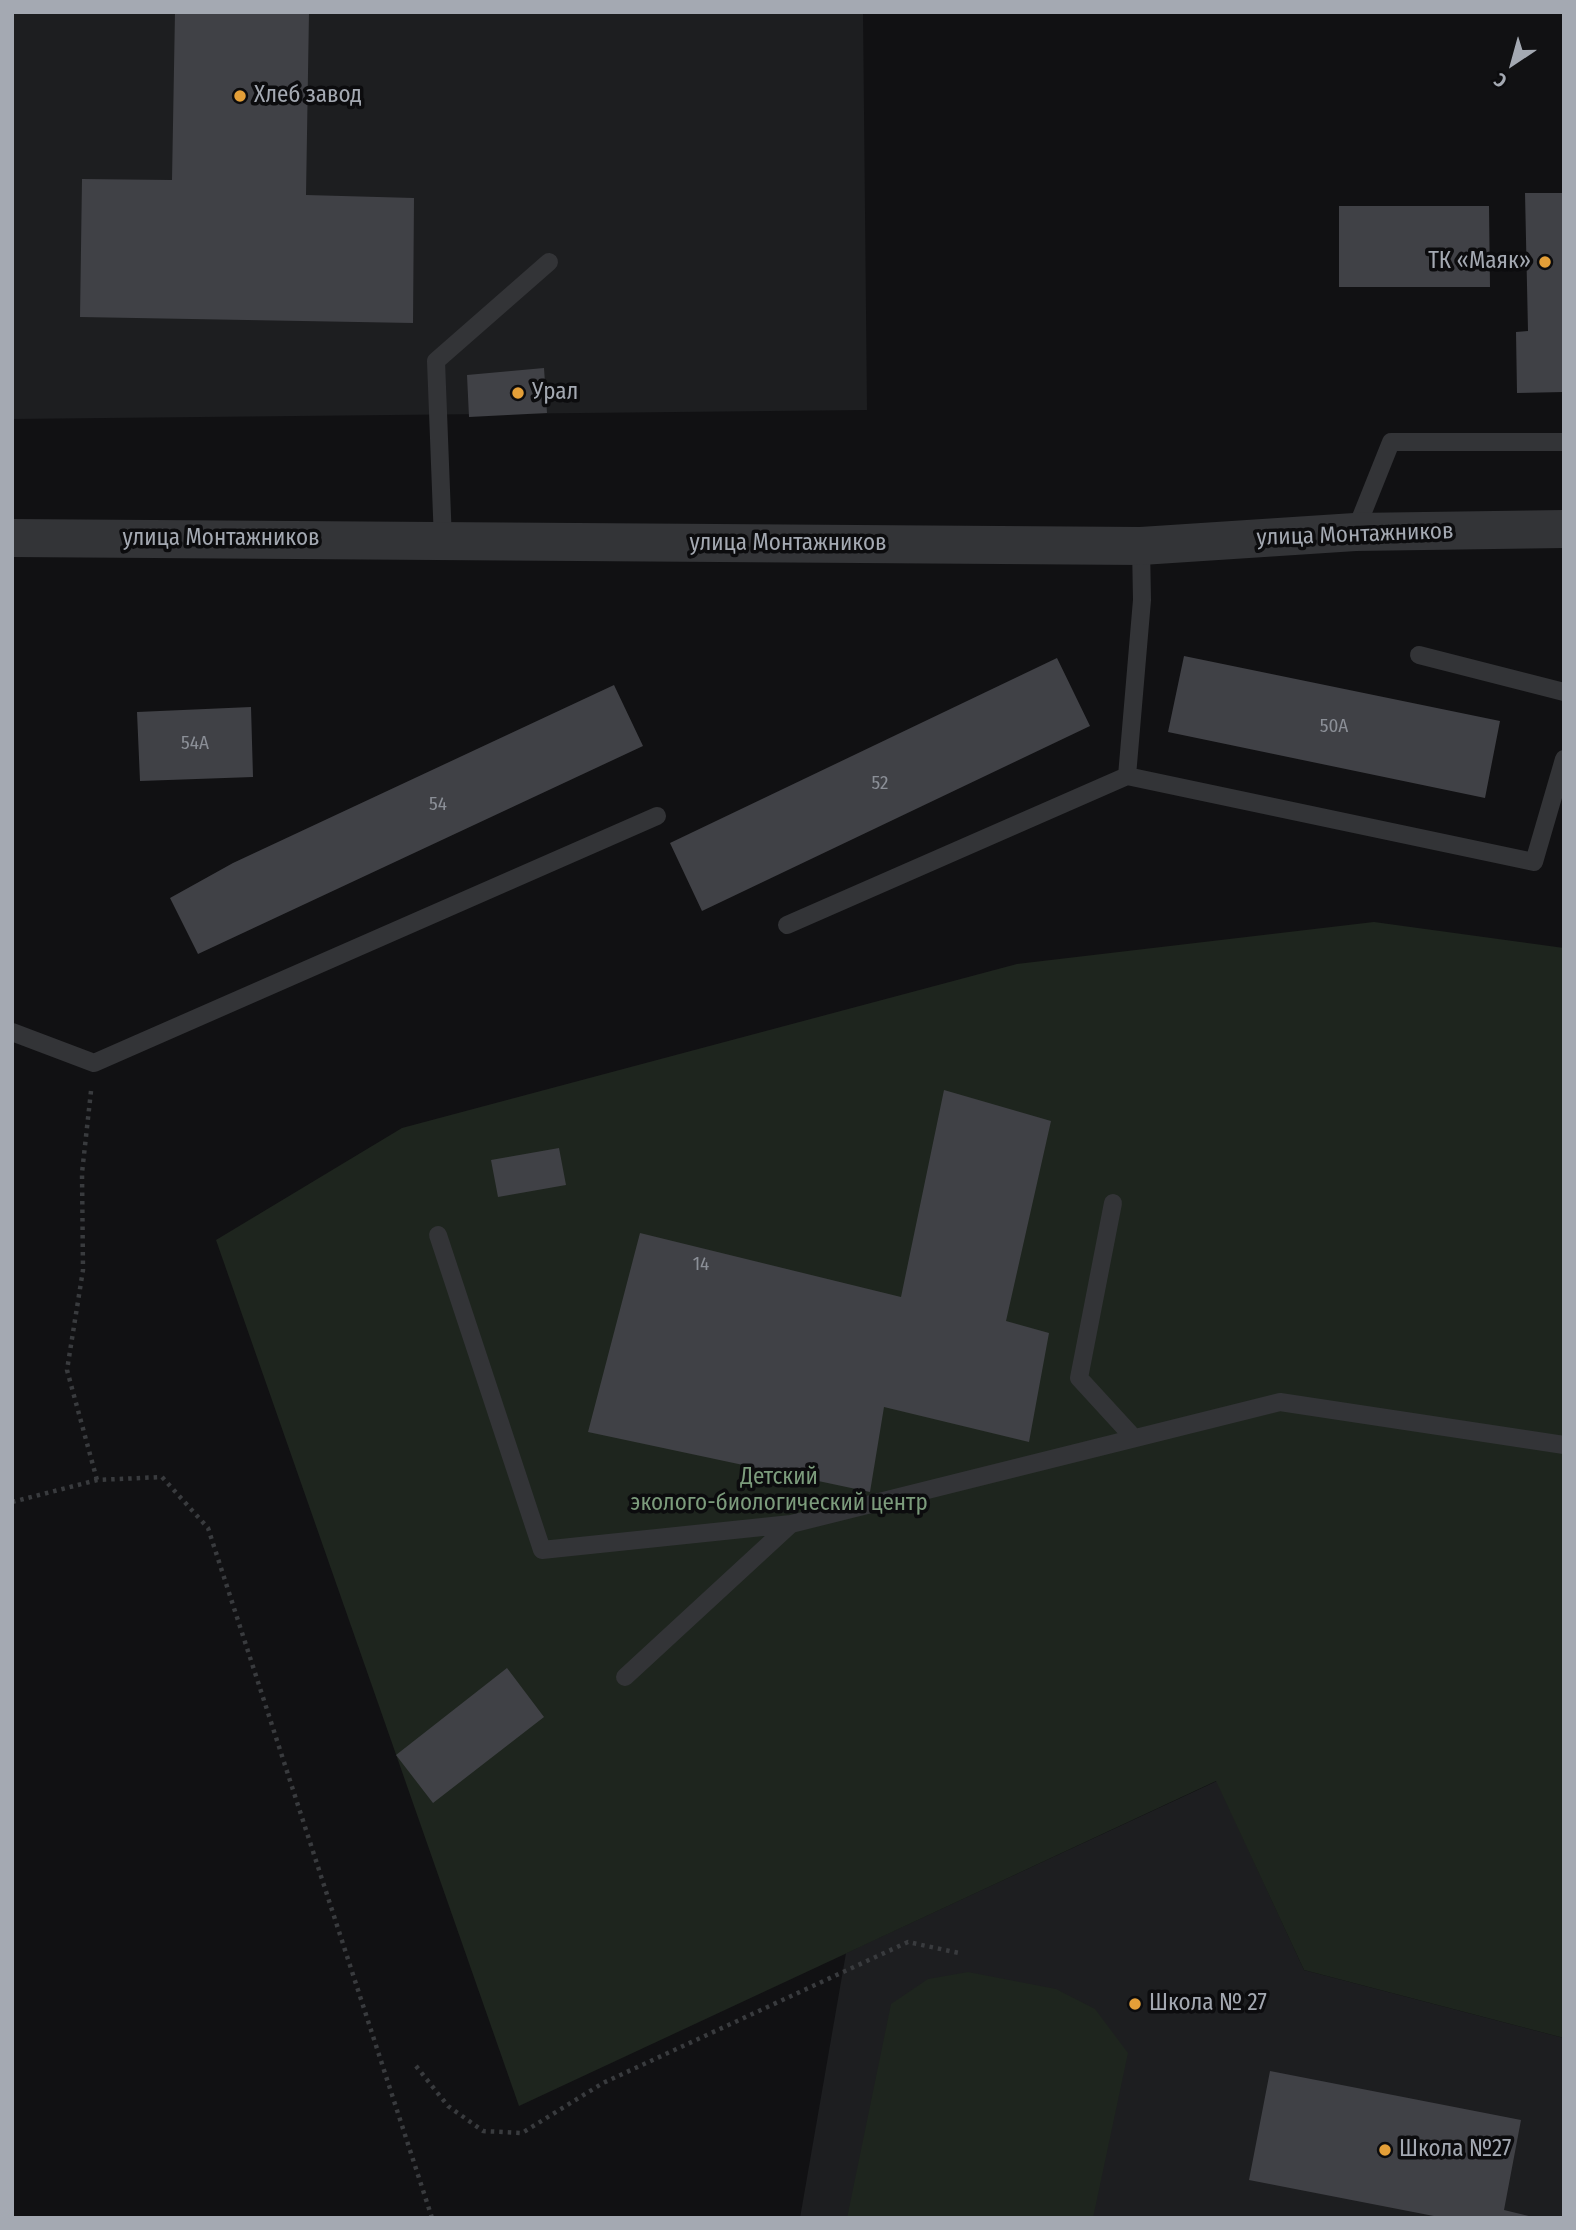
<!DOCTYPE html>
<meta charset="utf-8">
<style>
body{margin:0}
#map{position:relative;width:1576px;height:2230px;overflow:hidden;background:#111113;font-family:"Fira Sans Condensed",sans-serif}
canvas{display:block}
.frame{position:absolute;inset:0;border:14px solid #a4a9b2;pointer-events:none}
.north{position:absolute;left:1478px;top:28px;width:70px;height:70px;-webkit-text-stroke:5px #0c0c0e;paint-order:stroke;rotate:216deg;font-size:19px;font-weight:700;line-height:28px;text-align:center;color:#a4a9b2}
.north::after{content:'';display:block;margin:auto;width:24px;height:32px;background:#a4a9b2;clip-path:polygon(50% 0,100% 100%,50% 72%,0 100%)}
</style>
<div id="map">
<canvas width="1576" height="2230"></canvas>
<div class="frame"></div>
<div class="north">С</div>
</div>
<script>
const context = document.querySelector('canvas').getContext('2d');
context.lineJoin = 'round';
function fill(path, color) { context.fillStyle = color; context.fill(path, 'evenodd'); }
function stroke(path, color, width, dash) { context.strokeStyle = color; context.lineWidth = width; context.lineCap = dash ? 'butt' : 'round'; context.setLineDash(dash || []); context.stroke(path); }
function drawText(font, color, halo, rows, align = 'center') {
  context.font = font + ' "Fira Sans Condensed",sans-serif'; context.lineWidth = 7; context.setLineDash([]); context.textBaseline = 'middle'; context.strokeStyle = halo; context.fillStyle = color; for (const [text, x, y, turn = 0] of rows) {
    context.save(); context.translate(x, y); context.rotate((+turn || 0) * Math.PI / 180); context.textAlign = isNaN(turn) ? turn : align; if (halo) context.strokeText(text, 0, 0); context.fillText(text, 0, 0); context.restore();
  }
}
const built = new Path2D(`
 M12,12h851l4,398 -855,9z
 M1217,1781l87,189 260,68v180h-764l46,-265z`);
const green = new Path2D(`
 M1374,922l190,26v1090l-260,-68 -88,-189 -697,325 -303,-866 186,-112 615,-164z
 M968,1972l88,17 39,20 33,44 -35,165h-246l44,-214 37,-25z`);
const building = new Path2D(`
 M175,12h134l-3,183 108,3 -1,125 -333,-6 2,-138 90,1z
 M1525,193h39v199l-47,1 -1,-61 12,-1z
 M1339,206h150l1,81h-151z
 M544,368l3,45 -78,4 -2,-42z
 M1184,656l316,65 -15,77 -317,-66z
 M1057,658l33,68 -388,185 -32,-68z
 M614,685l29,61 -445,208 -28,-56 63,-35z
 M251,707l2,70 -113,4 -3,-69z
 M944,1090l107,31 -45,200 43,12 -20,109 -145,-35 -14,85 -282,-60 52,-199 261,64z
 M559,1148l7,37 -68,12 -7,-37z
 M507,1668l37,49 -111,86 -37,-48z
 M1270,2071l251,49 -17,90 33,8h-93l-195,-38z`);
const path = new Path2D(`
 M91,1091l-9,82 1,97 -16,100 30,110
 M12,1502l85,-22 65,-3 46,51 224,690
 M416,2066l32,40 35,25 39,2 81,-50 305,-141 51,11`);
const service = new Path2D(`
 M1355,532l36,-90h173
 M443,541l-7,-180 113,-99
 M1419,655l145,37
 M1127,776l15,-176 -1,-54
 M787,925l340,-149 407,86 30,-103
 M12,1032l82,31 563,-247
 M1113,1203l-34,175 55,60
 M438,1235l104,315 249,-26
 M625,1677l166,-153 489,-122 284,43`);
const tertiary = new Path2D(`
 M12,538l1129,8 214,-14 209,-3`);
const markers = [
 [240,96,7,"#e49f38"],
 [1545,262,7,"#e49f38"],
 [518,393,7,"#e49f38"],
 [1135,2004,7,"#e49f38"],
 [1385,2150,7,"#e49f38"]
];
const numberNames = [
 ["50А",1334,727],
 ["54А",195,744],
 ["52",880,784],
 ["54",438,805],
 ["14",701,1265]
];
const poiNames = [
 ["Хлеб завод",254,96],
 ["ТК «Маяк»",1531,262,"right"],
 ["Урал",532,393],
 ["Школа № 27",1149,2004],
 ["Школа №27",1399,2150]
];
const streetNames = [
 ["улица Монтажников",1355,535,-2],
 ["улица Монтажников",221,539],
 ["улица Монтажников",788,544]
];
const parkNames = [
 ["Детский",779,1478],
 ["эколого-биологический центр",779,1504]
];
fill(built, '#1d1e20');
fill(green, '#1e251e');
fill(building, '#404146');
stroke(path, '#393b3e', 4.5, [3.5, 5]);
stroke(service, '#333437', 18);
stroke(tertiary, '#333437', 38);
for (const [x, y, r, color] of markers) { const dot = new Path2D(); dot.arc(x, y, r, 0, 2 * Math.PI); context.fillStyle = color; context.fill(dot); stroke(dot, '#0c0c0e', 2.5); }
drawText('19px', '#8b8f97', null, numberNames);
drawText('23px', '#a4a9b2', '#0c0c0e', poiNames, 'left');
drawText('23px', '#a4a9b2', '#0c0c0e', streetNames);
drawText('23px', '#7c9c7c', '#0c0c0e', parkNames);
</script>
